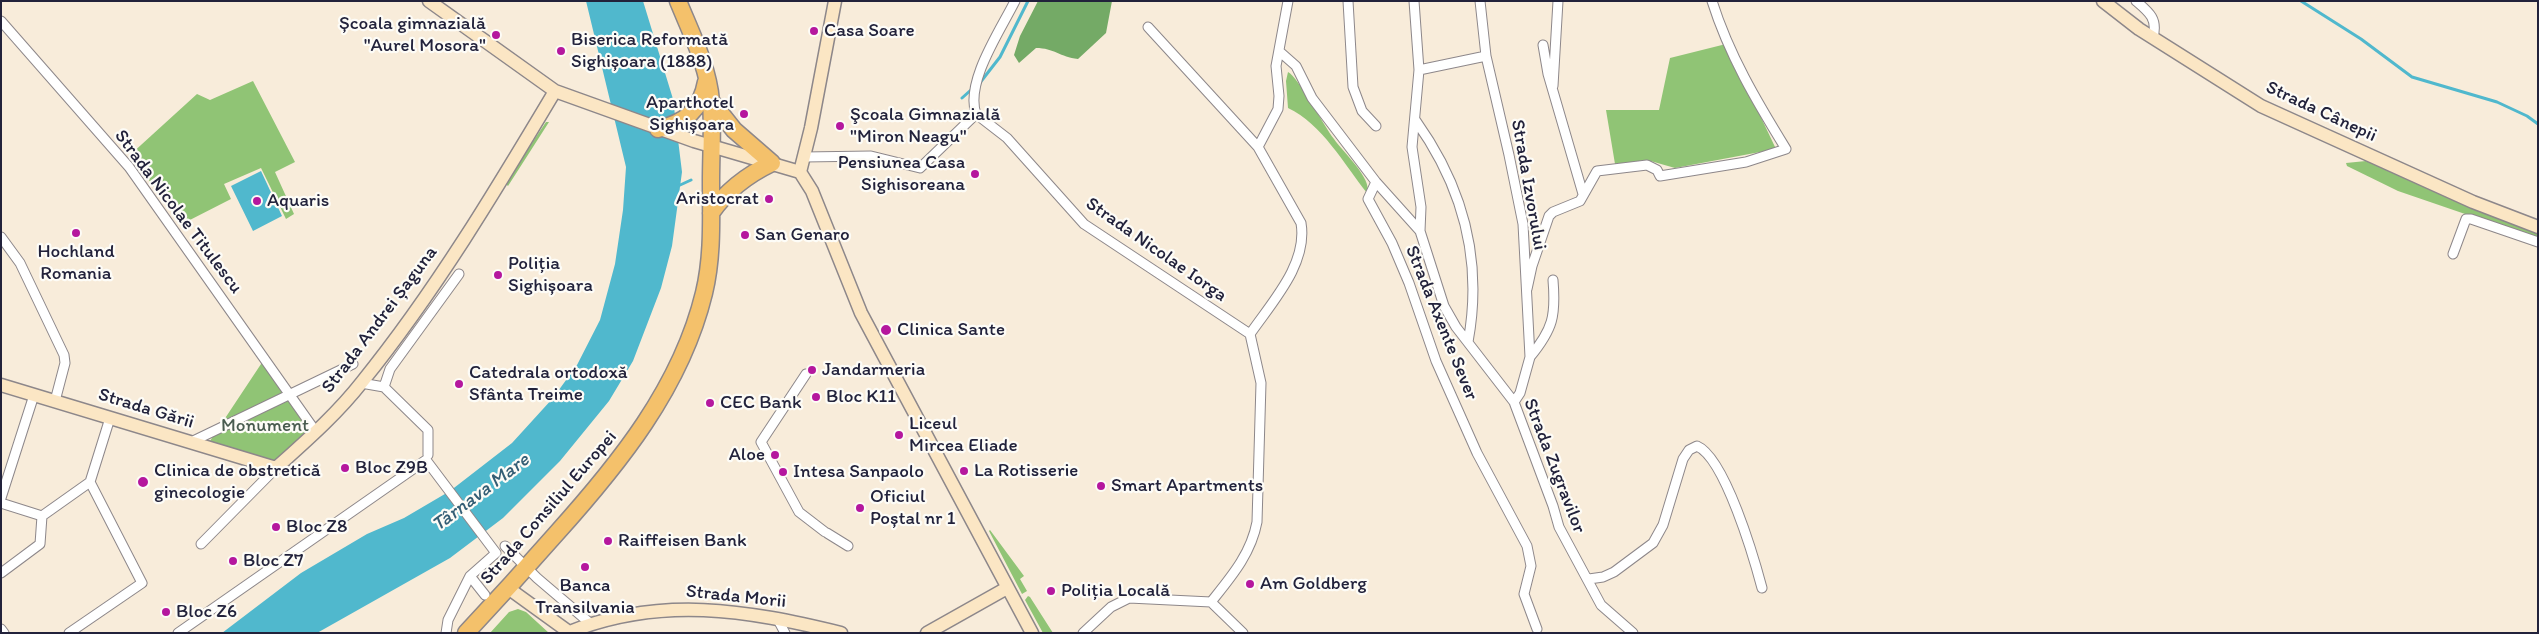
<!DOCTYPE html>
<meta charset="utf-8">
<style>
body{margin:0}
#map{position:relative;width:2539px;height:634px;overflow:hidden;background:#f8ecda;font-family:Itim,sans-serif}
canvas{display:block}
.frame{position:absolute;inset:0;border:2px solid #22223b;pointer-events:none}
</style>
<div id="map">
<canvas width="2539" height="634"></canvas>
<div class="frame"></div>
</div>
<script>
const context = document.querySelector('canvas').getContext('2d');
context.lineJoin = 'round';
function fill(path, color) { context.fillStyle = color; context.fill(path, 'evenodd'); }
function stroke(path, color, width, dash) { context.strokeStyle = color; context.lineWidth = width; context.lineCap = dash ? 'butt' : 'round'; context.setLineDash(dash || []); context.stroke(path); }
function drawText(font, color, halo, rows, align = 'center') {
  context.font = font + ' Itim,sans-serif'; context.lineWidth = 4.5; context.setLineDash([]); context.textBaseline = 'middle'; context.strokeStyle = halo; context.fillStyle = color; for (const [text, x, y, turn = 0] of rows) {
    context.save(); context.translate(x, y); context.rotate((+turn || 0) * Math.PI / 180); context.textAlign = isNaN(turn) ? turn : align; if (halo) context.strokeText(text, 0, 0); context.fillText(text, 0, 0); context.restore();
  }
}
const green = new Path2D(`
 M1726,44l50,105 -101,19 -28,-8 -32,4 -9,-54h53l11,-52z
 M1288,72c11,6 36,54 46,67 8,12 39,40 33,54 -23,-29 -45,-69 -79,-85l-2,-27z
 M253,81l42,81 -20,10 19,42 -8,5 -25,-51 -37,16 7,15 -49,25 -52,-69 67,-61 13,6z
 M546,122h3l-41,64 -3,-3z
 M2366,161l124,54 48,16v8l-140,-48 -51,-25 -1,-3z
 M265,358l51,74 -40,36 -70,-21z
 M990,530l34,46 -4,3 7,12 -5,3 -33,-63z
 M1028,596l2,1 23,36h-10l-18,-33z
 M518,609l8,3 23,21h-59l19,-21z`);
const forest = new Path2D(`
 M1038,1h74l-6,32 -28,26c-18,-2 -24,-11 -42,-11l-17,15 -5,-8 6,-19z`);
const water = new Path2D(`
 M586,1h57l30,98 9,73 -10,74 -11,42 -28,73 -24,40 -49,60 -57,57 -53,40 -133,75h-95l79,-60 66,-39 37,-16 46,-27 62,-48 41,-45 24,-33 23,-45 15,-56 8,-54 3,-43z
 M261,171l21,45 -29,15 -22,-45z`);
const stream = new Path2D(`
 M2301,1l60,38 51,38 85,25 30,14 11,8
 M979,84l21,-27 28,-56
 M962,98l10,-9
 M678,186l13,-6`);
const street = new Path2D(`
 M1348,1l5,86 9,24 14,15
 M1414,1l5,69 -7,77 9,60 -1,24 24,75 12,21 58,75 39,104 6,21 42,78 32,28
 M1480,1l6,55 23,99 14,69 7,133 -10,36 -6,9
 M2136,1c13,11 22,18 17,36
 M1,21l128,146 187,265
 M1148,27l110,120 43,76c7,41 -29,79 -51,111
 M1543,45l5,29 35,120
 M1279,51l17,15 16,32 64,84 44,49
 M1419,70l67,-14
 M1553,86l5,-85
 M976,114l31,24 77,86 166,110
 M976,114c-11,-32 24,-83 39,-113
 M1416,121c47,66 67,140 52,221
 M1258,147l20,-38 1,-13 -3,-30 12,-65
 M804,157l67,-1 49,12 56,-54
 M1376,182l-8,17 24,44 17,40 27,78 41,92 50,93 4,20 -7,28 13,35
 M1,237l19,26 44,92 1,8 -10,38
 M2453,254l13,-35h5l67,23
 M1527,289l5,-23 17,-50 4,-4 27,-11 17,-30 50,-6 10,5 3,6 86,-14 40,-13c-29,-47 -57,-94 -74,-148
 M1530,357c23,-28 26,-41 23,-77
 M806,374l-45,68 38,70 26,20
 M361,383l23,4 44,43v25
 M384,387l6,-18 69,-95
 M191,442l162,-78
 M1,498l33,-103
 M1,503l41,13
 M42,516l48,-34 20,-64
 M827,533l21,13
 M201,544l75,-76
 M505,546l32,32 54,46
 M1,573l39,-29 2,-28
 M470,576l15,19
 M1589,579l14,-2 11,-5 39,-29 10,-18 20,-66 6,-9 8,-4c28,12 57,112 65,142
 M1211,602c20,-25 40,-48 46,-80l4,-139 -11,-49
 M1211,602l32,31
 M777,618l8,15
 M1,629l3,4
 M69,633l73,-50 -52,-101
 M178,633l248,-173 70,93 -26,23 -22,44 -2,13
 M1083,633l28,-26 18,-9 82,4`);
const secondary = new Path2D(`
 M429,1l126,90 139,50 106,31 12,19 49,122 171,320
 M2103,1l36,28 122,77 212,96 65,25
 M800,172l11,-44 24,-127
 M1,385l275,83c30,-27 61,-54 86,-86 73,-90 134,-192 193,-291
 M508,588l61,44
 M567,633c94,-38 179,-23 274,0
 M927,633l80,-45`);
const highway = new Path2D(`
 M711,101l23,29 38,33c-25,12 -45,27 -61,50
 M658,129c27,-6 43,-19 48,-47
 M466,633c30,-32 60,-65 89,-98 63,-70 126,-147 149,-242 9,-37 7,-75 7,-112 0,-27 2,-53 0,-80 -3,-35 -20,-68 -33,-100`);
const markers = [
 [814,31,5,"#b5179e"],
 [496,35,5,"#b5179e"],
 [561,51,5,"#b5179e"],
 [744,114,5,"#b5179e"],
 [840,126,5,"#b5179e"],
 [975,174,5,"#b5179e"],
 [769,199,5,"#b5179e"],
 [257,201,5,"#b5179e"],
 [76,233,5,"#b5179e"],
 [745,235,5,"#b5179e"],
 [498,275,5,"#b5179e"],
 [886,330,6,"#b5179e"],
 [812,370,5,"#b5179e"],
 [459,384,5,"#b5179e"],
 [816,397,5,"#b5179e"],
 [710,403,5,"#b5179e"],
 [899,435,5,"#b5179e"],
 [775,455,5,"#b5179e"],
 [345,468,5,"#b5179e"],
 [964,471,5,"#b5179e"],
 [783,472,5,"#b5179e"],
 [143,482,6,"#b5179e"],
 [1101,486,5,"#b5179e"],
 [860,508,5,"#b5179e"],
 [276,527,5,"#b5179e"],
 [608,541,5,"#b5179e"],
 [233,561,5,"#b5179e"],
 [585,567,5,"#b5179e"],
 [1250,584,5,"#b5179e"],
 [1051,591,5,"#b5179e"],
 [166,612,5,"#b5179e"]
];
const poiNames = [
 ["Școala gimnazială",486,24,"right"],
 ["\"Aurel Mosora\"",486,46,"right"],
 ["Casa Soare",824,31],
 ["Biserica Reformată",571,40],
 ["Sighișoara (1888)",571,62],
 ["Aparthotel",734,103,"right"],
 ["Sighișoara",734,125,"right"],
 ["Şcoala Gimnazială",850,115],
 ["\"Miron Neagu\"",850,137],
 ["Pensiunea Casa",965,163,"right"],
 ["Sighisoreana",965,185,"right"],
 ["Aristocrat",759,199,"right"],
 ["Aquaris",267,201],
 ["San Genaro",755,235],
 ["Hochland",76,252,"center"],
 ["Romania",76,274,"center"],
 ["Poliția",508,264],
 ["Sighișoara",508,286],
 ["Clinica Sante",897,330],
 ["Jandarmeria",822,370],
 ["Catedrala ortodoxă",469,373],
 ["Sfânta Treime",469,395],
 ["Bloc K11",826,397],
 ["CEC Bank",720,403],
 ["Liceul",909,424],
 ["Mircea Eliade",909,446],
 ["Aloe",765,455,"right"],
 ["Bloc Z9B",355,468],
 ["Clinica de obstretică",154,471],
 ["ginecologie",154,493],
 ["La Rotisserie",974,471],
 ["Intesa Sanpaolo",793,472],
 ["Smart Apartments",1111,486],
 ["Oficiul",870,497],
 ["Poștal nr 1",870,519],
 ["Bloc Z8",286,527],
 ["Raiffeisen Bank",618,541],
 ["Bloc Z7",243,561],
 ["Am Goldberg",1260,584],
 ["Banca",585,586,"center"],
 ["Transilvania",585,608,"center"],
 ["Poliția Locală",1061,591],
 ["Bloc Z6",176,612]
];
const streetNames = [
 ["Strada Cânepii",2321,112,25],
 ["Strada Izvorului",1528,185,80],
 ["Strada Nicolae Titulescu",178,212,53],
 ["Strada Nicolae Iorga",1156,250,35],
 ["Strada Andrei Șaguna",380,320,-53],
 ["Strada Axente Sever",1441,323,68],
 ["Strada Gării",146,409,17],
 ["Strada Zugravilor",1554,466,69],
 ["Strada Consiliul Europei",549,508,-49],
 ["Strada Morii",736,597,6]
];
const parkNames = [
 ["Monument",265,426]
];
const waterNames = [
 ["Târnava Mare",481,493,-37]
];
fill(green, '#90c475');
fill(forest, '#74aa66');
fill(water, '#50b8cd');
stroke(stream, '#50b8cd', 3);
stroke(street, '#8d878a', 11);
stroke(secondary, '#8d878a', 15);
stroke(highway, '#8d878a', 19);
stroke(street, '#fff', 9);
stroke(secondary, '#fbe6c4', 12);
stroke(highway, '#f4c16b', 16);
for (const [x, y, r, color] of markers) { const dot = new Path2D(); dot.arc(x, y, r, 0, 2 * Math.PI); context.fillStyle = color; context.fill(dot); stroke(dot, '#fdfcf7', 2); }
drawText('19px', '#22223b', '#fdfcf7', poiNames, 'left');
drawText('19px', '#22223b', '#fdfcf7', streetNames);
drawText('19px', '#485b4f', '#fdfcf7', parkNames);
drawText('italic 20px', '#345e75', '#fdfcf7', waterNames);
</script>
